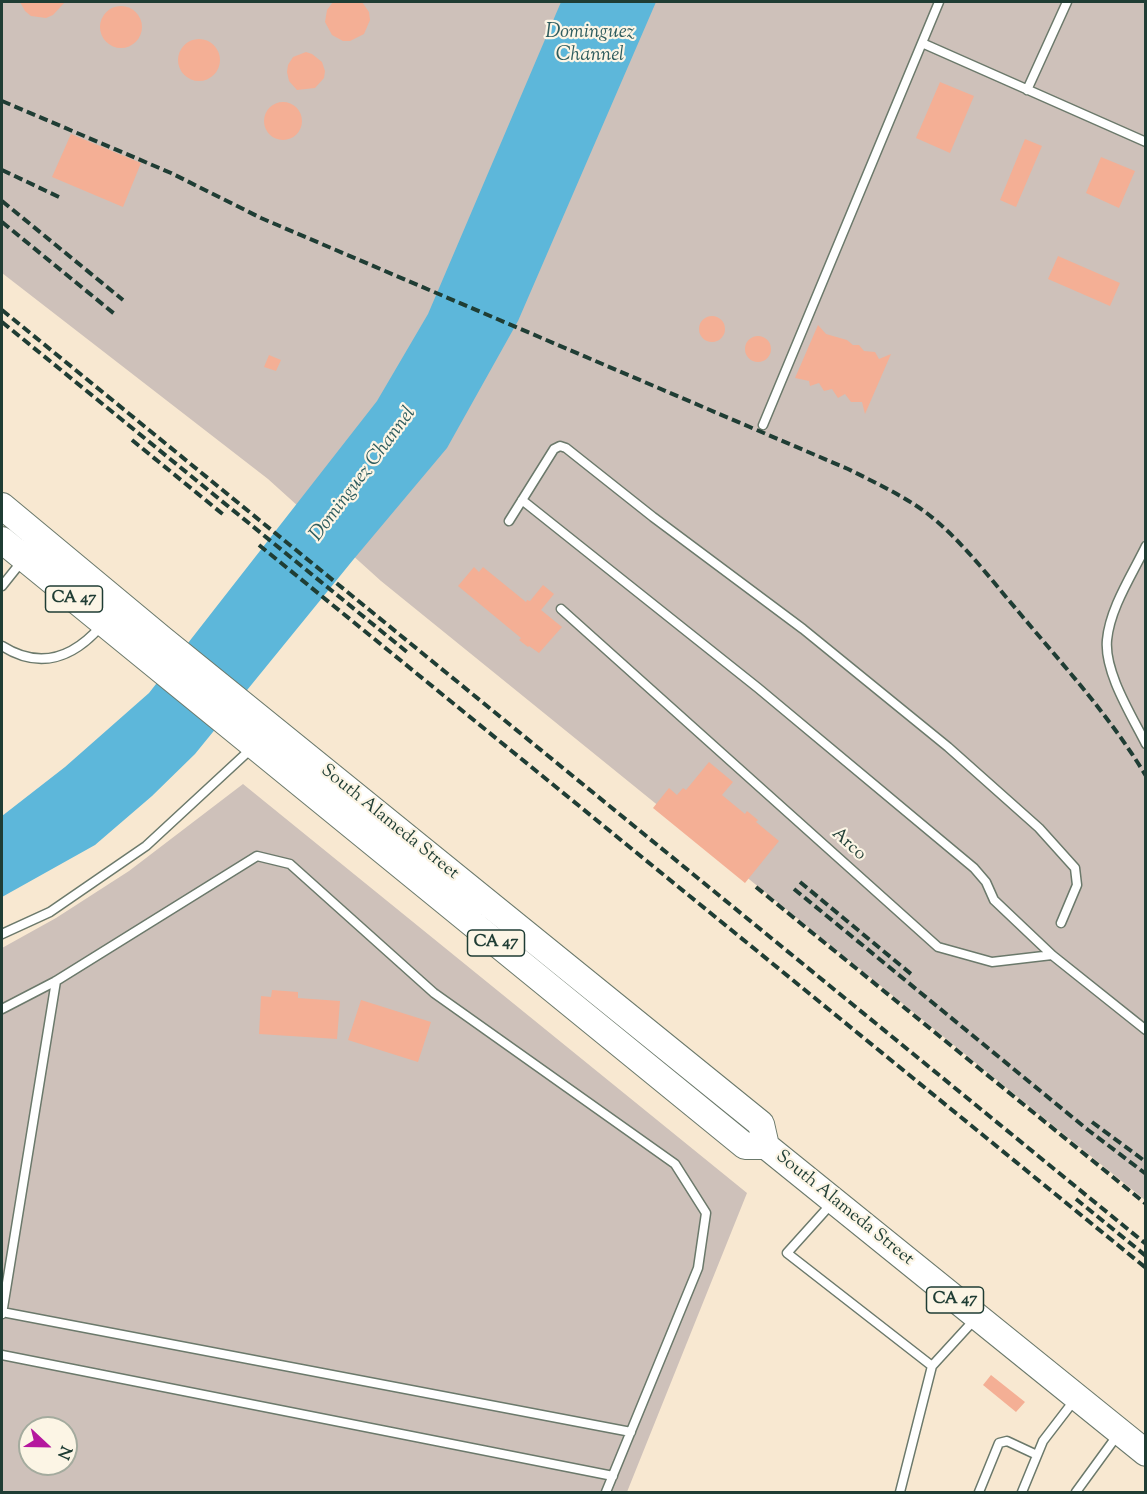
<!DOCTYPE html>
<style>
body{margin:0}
#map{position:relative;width:1147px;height:1494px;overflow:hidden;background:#f8e8d1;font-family:"Sorts Mill Goudy",serif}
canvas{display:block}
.frame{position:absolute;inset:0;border:3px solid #1f3d34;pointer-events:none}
.north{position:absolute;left:18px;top:1416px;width:60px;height:60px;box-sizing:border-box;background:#fcf5e5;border:2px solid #a4ab9e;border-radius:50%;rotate:112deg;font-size:16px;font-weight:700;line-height:24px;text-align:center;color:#1f3d34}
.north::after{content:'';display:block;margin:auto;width:21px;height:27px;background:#b5179e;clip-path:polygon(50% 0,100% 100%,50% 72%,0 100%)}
</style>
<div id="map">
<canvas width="1147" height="1494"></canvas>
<div class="frame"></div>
<div class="north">N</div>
</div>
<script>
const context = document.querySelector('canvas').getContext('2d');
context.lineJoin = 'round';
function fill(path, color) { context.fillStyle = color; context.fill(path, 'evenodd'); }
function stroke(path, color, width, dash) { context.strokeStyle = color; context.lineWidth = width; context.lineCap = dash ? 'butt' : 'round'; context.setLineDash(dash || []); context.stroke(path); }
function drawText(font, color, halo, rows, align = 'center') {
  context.font = font + ' "Sorts Mill Goudy",serif'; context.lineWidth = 4.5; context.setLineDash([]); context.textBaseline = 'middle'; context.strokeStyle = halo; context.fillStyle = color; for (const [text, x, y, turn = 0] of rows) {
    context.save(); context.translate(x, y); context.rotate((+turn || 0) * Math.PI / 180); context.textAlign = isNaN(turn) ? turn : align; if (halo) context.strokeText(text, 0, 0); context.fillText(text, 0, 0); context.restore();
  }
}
const industrial = new Path2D(`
 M2,2h1143v1198l-764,-619 -113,-102 -266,-206z
 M243,784l504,409 -120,299h-625v-544l54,-30 73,-47zM30,1428h36v36h-36z`);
const water = new Path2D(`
 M561,2h95l-138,319 -71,127 -94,112 -158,194 -43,42 -57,49 -93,52v-81l63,-49 84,-74 228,-292 51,-87z`);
const building = new Path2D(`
 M20,2h45l-12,13 -7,3 -15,-2 -6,-5z
 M333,2h29l7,10 1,8 -6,14 -14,7h-7l-11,-6 -7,-13 2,-12z
 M100 27a21 21 0 1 1 42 0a21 21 0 1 1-42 0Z
 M178 60a21 21 0 1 1 42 0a21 21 0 1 1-42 0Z
 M306,52l6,2 10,8 3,9 -1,7 -9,10 -18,2 -8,-9 -2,-9 1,-7 5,-8z
 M940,82l34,14 -24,57 -34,-15z
 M264 121a19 19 0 1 1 38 0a19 19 0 1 1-38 0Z
 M71,134l70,29 -18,44 -71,-30z
 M1025,139l17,7 -26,61 -16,-7z
 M1101,157l34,14 -16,37 -33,-15z
 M1058,256l62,27 -10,23 -62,-27z
 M699 329a13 13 0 1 1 26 0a13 13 0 1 1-26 0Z
 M818,325l8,9 21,6 6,5h6l5,6 11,1 4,7 12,-5 -26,60 -3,-12h-11l-6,-8 -7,4 -6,-9 -8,2 -5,-8 -9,3 -1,-5 -14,-3z
 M745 349a13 13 0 1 1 26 0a13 13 0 1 1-26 0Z
 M269,355l12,5 -5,11 -12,-4z
 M474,567l5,5 4,-5 43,35 1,-2 3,1 13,-16 11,9 -13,16 21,17 -23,26 -10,-7 -1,1 -9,-7 2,-2 -63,-52z
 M709,762l24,20 -11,13 23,19 2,-3 11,9 -2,2 23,19 -34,42 -92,-75 16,-20 8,7 6,-7 3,2z
 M272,990l26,2v6l42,3 -3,38 -78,-5 2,-38 10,1z
 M361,1000l70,22 -13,40 -70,-22z
 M991,1375l34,27 -9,10 -33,-27z`);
const lane = new Path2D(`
 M922,43l224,99
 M1027,90l40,-88
 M763,425l176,-423
 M522,500l236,188 216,180 12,14 8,18 58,55
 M509,521l45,-72 6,-3 6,2 87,69 150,112 145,118 91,81 36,40 2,17 -16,38
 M1146,546c-14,29 -36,62 -39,94 -3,32 25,76 39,104
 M2,586l20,-25
 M561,609l377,338 54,15 60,-7 94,75
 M2,646c38,24 71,12 99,-20
 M2,934l48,-22 96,-66 106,-98
 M2,1009l54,-28 201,-125 33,8 144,129 241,171 31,49 -8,55 -92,224
 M832,1203l-45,50 145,113
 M2,1312l629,120
 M2,1314l54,-333
 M2,1355l611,121
 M900,1492l32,-126 44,-48
 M979,1492l20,-49 8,-2 30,14
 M1022,1492l21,-51 33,-43
 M1076,1492l43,-59`);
const primary = new Path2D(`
 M2,506l160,133 599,485 5,22 380,307
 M2,540l743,606h21`);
const rail = new Path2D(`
 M2,101l169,72 90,45 587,251c26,13 52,25 76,42 36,27 64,65 93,99 45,54 93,106 129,166
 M2,170l57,27
 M2,201l121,99
 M2,222l115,94
 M2,310l1144,934
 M2,322l405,330
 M132,440l93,76
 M259,545l887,723
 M800,882l111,92
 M756,887l390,317
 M794,889l294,241 58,44
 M1092,1122l54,40
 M1076,1199l70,57`);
const shields = [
 [74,599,57],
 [496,943,57],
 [955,1300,57]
];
const shieldNames = [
 ["CA 47",74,599],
 ["CA 47",496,943],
 ["CA 47",955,1300]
];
const streetNames = [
 ["South Alameda Street",389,823,39],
 ["Arco",848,845,42],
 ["South Alameda Street",844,1209,39]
];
const waterNames = [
 ["Dominguez",590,34],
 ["Channel",590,57],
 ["Dominguez Channel",364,475,-53]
];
fill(industrial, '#cec1ba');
fill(water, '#5db7da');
fill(building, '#f4af95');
stroke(lane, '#6b796b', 11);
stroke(primary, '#6b796b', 28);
stroke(lane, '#fff', 8);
stroke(primary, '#fff', 26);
stroke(rail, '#1f3d34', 4, [9, 4.5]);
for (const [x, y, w] of shields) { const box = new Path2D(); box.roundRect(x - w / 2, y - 13, w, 26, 4.5); context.fillStyle = '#fcf5e5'; context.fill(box); stroke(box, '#1f3d34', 1.5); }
drawText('bold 16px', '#1f3d34', null, shieldNames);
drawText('18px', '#1f3d34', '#fcf5e5', streetNames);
drawText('italic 20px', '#2e5c5e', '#fcf5e5', waterNames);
</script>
